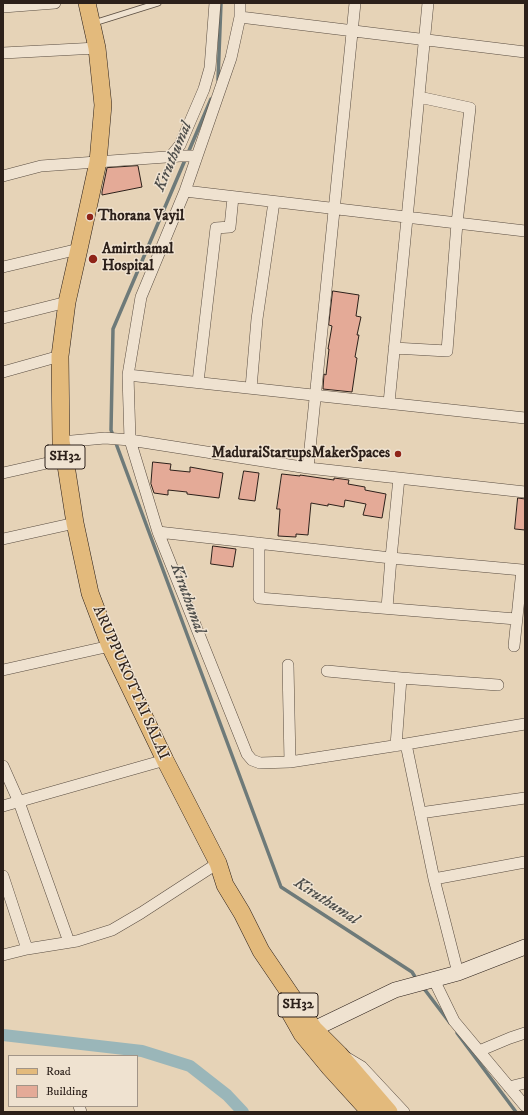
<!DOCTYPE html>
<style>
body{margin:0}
#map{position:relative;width:528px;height:1115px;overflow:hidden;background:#e6d3b7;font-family:"IM FELL DW Pica",serif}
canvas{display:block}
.frame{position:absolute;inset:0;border:4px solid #2c201a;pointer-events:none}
.legend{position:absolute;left:8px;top:1055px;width:130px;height:52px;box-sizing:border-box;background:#efe2d0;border:1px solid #a19487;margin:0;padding:5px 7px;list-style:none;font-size:12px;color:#2c201a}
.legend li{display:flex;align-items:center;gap:8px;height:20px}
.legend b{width:20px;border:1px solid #a19487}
</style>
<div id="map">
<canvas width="528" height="1115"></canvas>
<div class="frame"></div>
<ul class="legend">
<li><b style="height:5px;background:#e3ba7c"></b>Road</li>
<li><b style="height:11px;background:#e4aa97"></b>Building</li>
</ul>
</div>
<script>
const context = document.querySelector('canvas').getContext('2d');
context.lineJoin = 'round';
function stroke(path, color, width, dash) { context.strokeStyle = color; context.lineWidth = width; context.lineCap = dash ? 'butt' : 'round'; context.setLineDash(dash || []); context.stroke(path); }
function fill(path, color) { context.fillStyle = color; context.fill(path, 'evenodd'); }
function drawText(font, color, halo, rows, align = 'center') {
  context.font = font + ' "IM FELL DW Pica",serif'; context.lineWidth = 3; context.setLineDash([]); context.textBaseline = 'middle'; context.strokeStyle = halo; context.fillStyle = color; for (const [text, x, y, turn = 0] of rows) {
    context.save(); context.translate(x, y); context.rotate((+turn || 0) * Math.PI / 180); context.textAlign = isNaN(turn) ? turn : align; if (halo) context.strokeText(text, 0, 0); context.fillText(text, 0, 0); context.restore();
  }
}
const stream = new Path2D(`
 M218,80l3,-77
 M211,99l-98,230 -2,101 170,457 131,85 5,8
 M422,986l28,37
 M457,1033l59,79`);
const canal = new Path2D(`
 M3,1035l139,16 48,15 37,29 16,17`);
const building = new Path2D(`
 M138,166l4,21 -40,8v-3l5,-24z
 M333,291l26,4 -3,21 5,1 -4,18h2l-4,22 2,1 -5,34 -29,-3 1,-15 2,1 3,-26h-1l4,-23 -3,-1z
 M153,462l18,2 -1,6 20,2v-5l33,6 -4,25 -32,-4v-2l-19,-2v5l-14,-2 -3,-9z
 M244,471l15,2 -4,28 -16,-2z
 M282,474l18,2v-1l34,5v-2l15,2 -1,4 17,3v3l21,4 -4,24 -19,-3 3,-11 -21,-4 -1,7 -16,-3v2l-17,-3 -3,32 -12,-1v3l-18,-1 2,-27h-3z
 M518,498l7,1v31l-10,-1z
 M213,546l23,3 -3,18 -22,-3z`);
const lane = new Path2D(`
 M94,23l64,-20`);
const street = new Path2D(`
 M240,3v14l-9,41 -46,133 -44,106 -13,78 2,65 28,92 89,222 5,6 8,3 30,-1 116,-18 119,-20
 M3,7l52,-4
 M240,17l285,35
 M3,53l94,-5
 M171,156l9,-11 24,-56 6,-21 5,-65
 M3,176l38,-10 139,-10h17
 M185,191l340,40
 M3,267l76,-18
 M3,318l64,-16
 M394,348l53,3 10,-128 13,-115 -51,-11
 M3,372l57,-16
 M128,375l397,43
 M198,382l18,-154 14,-1 3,-30
 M251,388l6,-69 17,-117
 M389,403l39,-400
 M61,442l44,-4 25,2 178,28 217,24
 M308,468l47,-465
 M3,473l62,-14
 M158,532l233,26 131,12 -8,76
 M3,539l72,-16
 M259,543v55l257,21
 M387,608l4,-50 8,-80
 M288,665l2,97
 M3,670l107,-24
 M327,671l74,7
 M406,744l28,135 24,94
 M396,746l5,-68 97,7
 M3,766l16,36 50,140
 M3,806l162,-46
 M420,813l105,-15
 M3,876l24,73
 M434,879l91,-17
 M3,955l24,-6 50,-8 35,-11 29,-17 77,-50
 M434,980l20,41 71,85
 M479,1051l31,-13 15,-5
 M347,1058l15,9 42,45
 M509,1087l16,-4
 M79,1106l2,6`);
const secondary = new Path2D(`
 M314,1029l81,-39 63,-17 67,-26`);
const primary = new Path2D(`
 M87,3l10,45 6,57 -5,57 -19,87 -12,53 -7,54 1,86 4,17 10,64 15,70 20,53 55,114 53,103 7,22 17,28 19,38 53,78 25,25 50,58
 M289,1011l13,23 28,34 40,44`);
const markers = [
 [90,217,4,"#8f2418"],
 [93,259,5,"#8f2418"],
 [398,454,4,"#8f2418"]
];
const shields = [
 [65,457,40],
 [298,1005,40]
];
const shieldNames = [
 ["SH32",65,457],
 ["SH32",298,1005]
];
const poiNames = [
 ["Thorana Vayil",98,217],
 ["Amirthamal",102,250],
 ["Hospital",102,267],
 ["MaduraiStartupsMakerSpaces",390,454,"right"]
];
const streetNames = [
 ["ARUPPUKOTTAI SALAI",130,683,66]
];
const waterNames = [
 ["Kiruthumal",174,157,-67],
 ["Kiruthumal",187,599,70],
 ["Kiruthumal",326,902,33]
];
stroke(stream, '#6e7a79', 3.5);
stroke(canal, '#9ab6b9', 12);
fill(building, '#e4aa97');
stroke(building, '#2c201a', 1);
stroke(lane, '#5a4d41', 7);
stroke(street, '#5a4d41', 12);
stroke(secondary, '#2c201a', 16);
stroke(primary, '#2c201a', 18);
stroke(lane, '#efe2d0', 5.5);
stroke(street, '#efe2d0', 11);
stroke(secondary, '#efe2d0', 15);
stroke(primary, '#e3ba7c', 17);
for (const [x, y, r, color] of markers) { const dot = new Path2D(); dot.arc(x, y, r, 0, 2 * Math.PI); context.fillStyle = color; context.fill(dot); stroke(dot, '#efe2d0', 1.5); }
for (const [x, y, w] of shields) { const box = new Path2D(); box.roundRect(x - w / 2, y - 12, w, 24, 3); context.fillStyle = '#efe2d0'; context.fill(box); stroke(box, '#2c201a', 1); }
drawText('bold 14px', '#2c201a', null, shieldNames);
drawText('bold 15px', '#2c201a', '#efe2d0', poiNames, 'left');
drawText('15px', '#2c201a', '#efe2d0', streetNames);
drawText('italic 16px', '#4d4d4a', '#efe2d0', waterNames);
</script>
